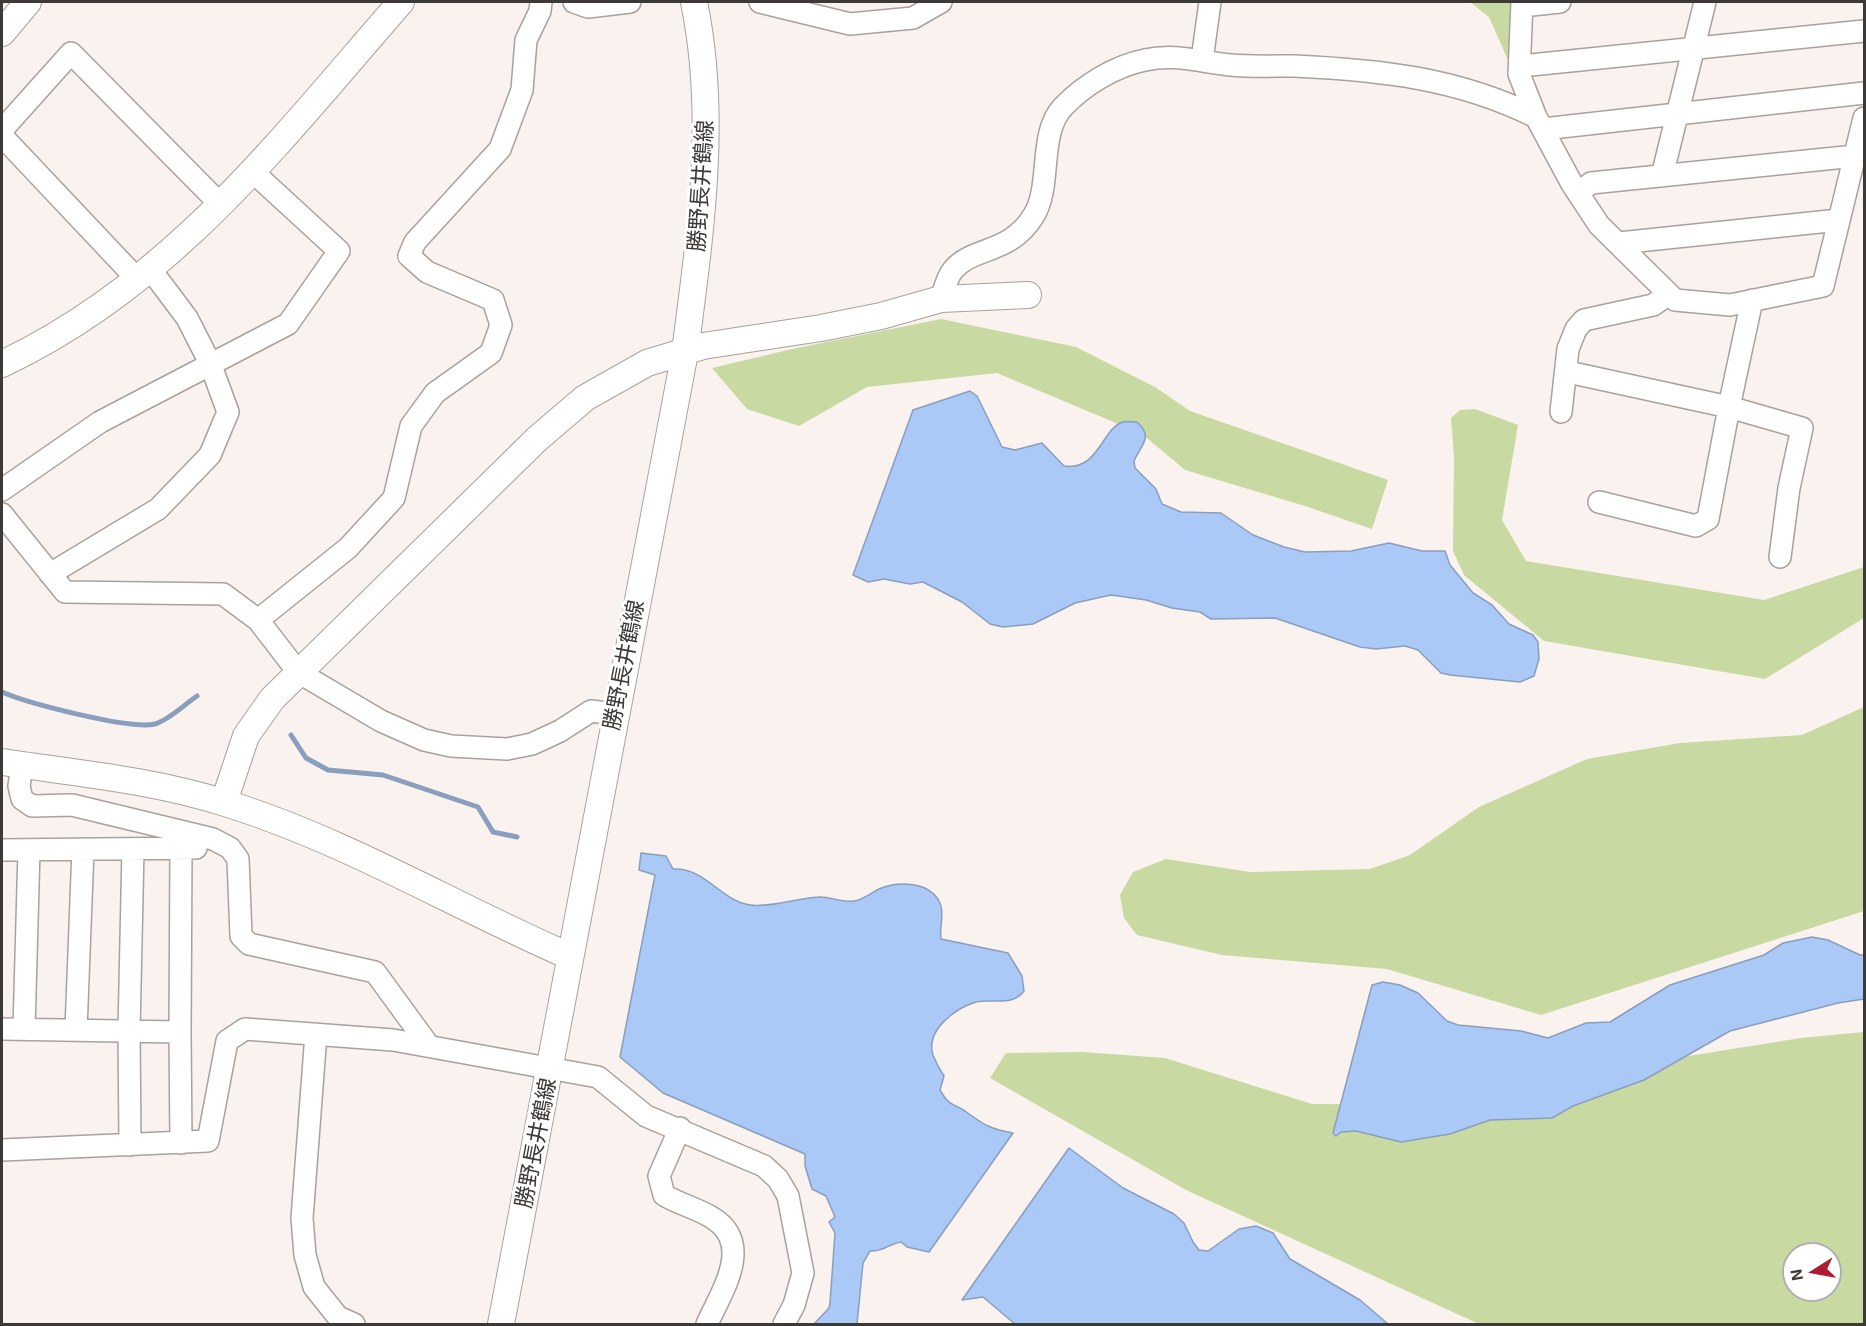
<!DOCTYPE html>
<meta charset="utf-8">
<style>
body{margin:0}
#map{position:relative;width:1866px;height:1326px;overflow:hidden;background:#faf2ee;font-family:"Exo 2",sans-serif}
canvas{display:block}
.frame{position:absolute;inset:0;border:3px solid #3c3937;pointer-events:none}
.north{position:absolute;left:1782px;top:1242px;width:60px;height:60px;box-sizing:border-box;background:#fff;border:2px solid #b1b0af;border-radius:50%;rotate:259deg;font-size:16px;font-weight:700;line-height:24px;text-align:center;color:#3c3937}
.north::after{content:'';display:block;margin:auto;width:21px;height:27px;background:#af1b30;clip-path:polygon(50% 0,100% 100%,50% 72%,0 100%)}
</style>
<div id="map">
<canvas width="1866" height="1326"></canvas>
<div class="frame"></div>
<div class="north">N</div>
</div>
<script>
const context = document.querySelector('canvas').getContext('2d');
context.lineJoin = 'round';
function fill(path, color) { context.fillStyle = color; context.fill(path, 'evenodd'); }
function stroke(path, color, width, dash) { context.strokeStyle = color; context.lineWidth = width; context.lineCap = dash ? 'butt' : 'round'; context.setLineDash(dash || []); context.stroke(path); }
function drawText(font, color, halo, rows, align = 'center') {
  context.font = font + ' "Exo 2","Noto Sans JP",sans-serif'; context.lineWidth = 6; context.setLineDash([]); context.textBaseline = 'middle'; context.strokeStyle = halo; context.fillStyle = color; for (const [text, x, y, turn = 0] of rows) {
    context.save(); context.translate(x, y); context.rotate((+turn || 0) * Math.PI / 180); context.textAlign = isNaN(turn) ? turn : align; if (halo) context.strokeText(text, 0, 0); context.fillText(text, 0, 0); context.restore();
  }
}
const green = new Path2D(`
 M1470,2h45l-4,65 -22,-50z
 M941,319l135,28 79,40 35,24 198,69 -16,49 -67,-23 -120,-36 -43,-36 -145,-61 -130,14 -68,39 -52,-17 -35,-41 80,-19z
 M1475,409l43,16 -16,95 24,41 238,39 100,-33v51l-99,61 -221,-38 -80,-66 -11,-24 1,-95 -3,-38 9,-8z
 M1864,707v204l-323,104 -154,-46 -165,-14 -85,-20 -13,-17 -4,-23 13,-23 33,-13 84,13 120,-3 40,-14 69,-48 108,-48 93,-16 122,-8z
 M1864,1032v292h-385l-293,-134 -196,-112 16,-25 77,-1 82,6 147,46 173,1 128,-37 188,-30zM1794,1254h36v36h-36z`);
const water = new Path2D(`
 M970,391l7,5 25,51 13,3 27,-7 22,23c35,5 38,-38 59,-44 3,-1 10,0 14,0 17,15 4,23 -3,39l1,7 21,21 6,15 19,8 40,1 32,22 31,12 21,5 46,-1 38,-8 33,8h23l5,14 23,28 19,12 17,19 24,11 5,7 1,17 -5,17 -14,6 -70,-7 -9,-2 -23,-23 -13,-4 -29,3 -16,-2 -85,-29 -64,1 -11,-7 -28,-4 -26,-8 -35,-5 -36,8 -42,21 -30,3 -13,-3 -28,-22 -39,-20 -13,2 -26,-5 -16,3 -15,-7 60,-165z
 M641,853l25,3 7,13c32,-2 48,32 77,36 20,3 48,-7 68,-8 11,-1 25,6 36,4 8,-1 17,-8 25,-12 19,-8 51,-8 61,14 5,12 -1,23 1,36l67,14 14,23 2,15c-12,16 -30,7 -48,11 -20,6 -51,28 -43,53 3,8 7,15 11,21l-4,14c10,17 11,12 25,21 19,14 25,18 48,22l-84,119 -22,-5 -6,-5c-13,2 -17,10 -31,9l-7,12 -6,61h-43l15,-16 1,-5 5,-70 -6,-11 6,-5 -9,-21 -14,-7 -7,-23v-12l-142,-61 -43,-36 35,-182 -16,-5z
 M1812,937l16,3 32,15h4v44l-26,4 -108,28 -86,49 -71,26 -21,12 -62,2 -40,14 -49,8 -45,-11 -15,1 -5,4 -3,-3 39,-148 11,-3 17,3 18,8 29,28 11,4 63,6 27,7 38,-15 24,-1 60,-37 94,-30 19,-12z
 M1069,1148l54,40 51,26 10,9 9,19 6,8 9,1 31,-22 17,-3 17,7 17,26 70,41 28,24h-373l-32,-27 -21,3z`);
const stream = new Path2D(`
 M2,692c25,11 128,38 153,32 14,-4 30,-20 42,-28
 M291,735l15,23 22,12 55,5 95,32 15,25 24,5`);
const minor = new Path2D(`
 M574,2l14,5 42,-5
 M760,2l90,22 63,-6 28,-16
 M1522,2l-3,72 17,43 36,67 27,41 76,75 55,5 93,-19 41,-168
 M1522,6l38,-4
 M1202,60l8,-58
 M1521,66l343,-35
 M1543,129l321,-36
 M2,130l69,-77 150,152
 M2,136l136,144
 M1662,176l43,-174
 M1578,193l13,-10 264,-27
 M1619,243l220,-23
 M941,299c3,-9 6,-22 12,-29 20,-24 57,-15 81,-55 18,-29 4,-82 29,-108 21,-22 52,-41 82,-47 30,-7 55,2 85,5 21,2 43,1 64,1 86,4 164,12 242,51
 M1568,372l161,35 73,21 -13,60 -9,69
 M1561,412l7,-63 8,-20 8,-9 69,-15 16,-11
 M2,490l98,-68 188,-98 51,-73 -86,-79
 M1599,502l97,24 12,-7 21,-112 23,-107
 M2,514l63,78 158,2 35,26 40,52 83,49 43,19 27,6 56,3 25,-5 28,-13 31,-20 24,3
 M50,574l108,-65 52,-54 18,-43 -18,-49 -23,-45 -36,-48
 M258,620l90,-72 46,-50 17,-72 24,-33 56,-40 10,-28 -8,-25 -66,-28 -18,-16 6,-14 85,-93 22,-59 4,-50 14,-29 1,-9
 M22,765l-3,21 3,13 10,7 40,-1 141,34 17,9 8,11 3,77 8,8 126,28 54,74
 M2,850l194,-2
 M2,1029l178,3 1,-184
 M24,1029l5,-179
 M76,1030l7,-181
 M180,1032l1,111
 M316,1034l-14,184 3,37 9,32 24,30 16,7
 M680,1128l-21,48 5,19c15,9 32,13 47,22 44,26 11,74 -4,107
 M130,1145l-1,-114 4,-182
 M2,1150l206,-9 19,-100 18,-12 148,11 205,37 48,39 118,50 14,13 10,17 15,77 -9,32 -10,19`);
const tertiary = new Path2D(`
 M2,33l26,-31
 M2,364c170,-80 278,-224 399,-362
 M2,762c74,11 151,18 223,41 120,37 229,103 344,153
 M224,802l22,-66 26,-37 265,-260 48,-41 62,-35 56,-17 118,-18 60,-12 60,-17 87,-4
 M501,1324l184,-972c15,-117 33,-233 9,-350`);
const streetNames = [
 ["勝野長井鶴線",701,186,-86],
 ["勝野長井鶴線",624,665,-79],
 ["勝野長井鶴線",536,1143,-79]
];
fill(green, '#c9d9a2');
fill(water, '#abc9f7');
stroke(water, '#8a9ebd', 1.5);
stroke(stream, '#8a9ebd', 5);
stroke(minor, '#a9a19d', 24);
stroke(tertiary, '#a9a19d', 28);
stroke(minor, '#fff', 21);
stroke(tertiary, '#fff', 26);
drawText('22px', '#3c3937', '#fff', streetNames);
</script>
